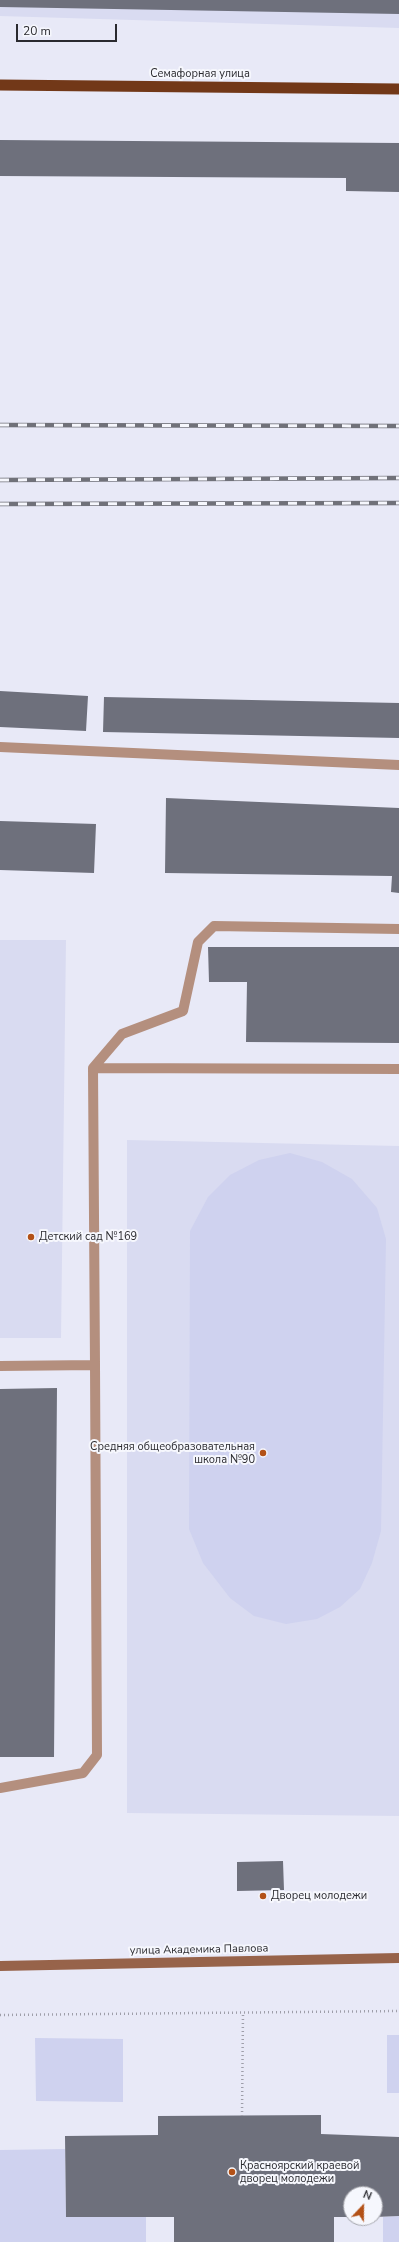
<!DOCTYPE html>
<meta charset="utf-8">
<style>
body{margin:0}
#map{position:relative;width:399px;height:2242px;overflow:hidden;background:#e8e9f7;font-family:"Nunito Sans",sans-serif}
canvas{display:block}
.north{position:absolute;left:343px;top:2186px;width:40px;height:40px;box-sizing:border-box;background:#f6f7fd;border:1px solid #a4a5ab;border-radius:50%;rotate:22deg;font-size:11px;font-weight:700;line-height:16px;text-align:center;color:#2a2a2f}
.north::after{content:'';display:block;margin:auto;width:14px;height:18px;background:#b35117;clip-path:polygon(50% 0,100% 100%,50% 72%,0 100%)}
.scale{position:absolute;left:16px;top:24px;width:101px;height:18px;box-sizing:border-box;border:2px solid #2a2a2f;border-top:0;padding-left:5px;font-size:12px;line-height:14px;white-space:nowrap;color:#2a2a2f;-webkit-text-stroke:3px #f6f7fd;paint-order:stroke}
</style>
<div id="map">
<canvas width="399" height="2242"></canvas>
<div class="north">N</div>
<div class="scale">20 m</div>
</div>
<script>
const context = document.querySelector('canvas').getContext('2d');
context.lineJoin = 'round';
function fill(path, color) { context.fillStyle = color; context.fill(path, 'evenodd'); }
function stroke(path, color, width, dash) { context.strokeStyle = color; context.lineWidth = width; context.lineCap = dash ? 'butt' : 'round'; context.setLineDash(dash || []); context.stroke(path); }
function drawText(font, color, halo, rows, align = 'center') {
  context.font = font + ' "Nunito Sans",sans-serif'; context.lineWidth = 4; context.setLineDash([]); context.textBaseline = 'middle'; context.strokeStyle = halo; context.fillStyle = color; for (const [text, x, y, turn = 0] of rows) {
    context.save(); context.translate(x, y); context.rotate((+turn || 0) * Math.PI / 180); context.textAlign = isNaN(turn) ? turn : align; if (halo) context.strokeText(text, 0, 0); context.fillText(text, 0, 0); context.restore();
  }
}
const built = new Path2D(`
 M0,0h399v28l-399,-12z
 M0,940h66l-5,398h-61z
 M127,1140l272,6v670l-272,-3z`);
const green = new Path2D(`
 M290,1153l32,9 30,17 25,29 9,31 -5,292 -9,32 -12,26 -20,18 -23,12 -31,5 -32,-8 -24,-18 -27,-35 -14,-34 1,-298 18,-34 22,-22 29,-15z
 M387,2035h12v58h-12z
 M35,2038l88,1v63l-87,-1z
 M65,2149l1,68h80v25h-146v-92z
 M399,2216v26h-16v-25z`);
const building = new Path2D(`
 M0,0h399v14l-399,-7z
 M0,140l399,3v49l-53,-1v-13l-346,-2z
 M0,691l88,5 -2,35 -86,-4z
 M104,697l295,6v35l-296,-6z
 M166,798l233,10v85l-8,-1 1,-16 -227,-3z
 M0,821l96,3 -2,49 -94,-3z
 M208,947h191v96l-153,-1 1,-60h-38z
 M57,1388l-3,369h-54v-368z
 M283,1861l1,29 -47,1v-29z
 M321,2115v19l78,3v79l-24,1v-23h-24v23h-17v25h-160v-25h-108l-1,-81 93,-1v-19z`);
const path = new Path2D(`
 M0,2015l399,-4
 M242,2116l1,-104`);
const service = new Path2D(`
 M0,747l399,18
 M93,1068l306,1
 M95,1365l-2,-297 29,-34 61,-23 15,-69 16,-16 185,3
 M0,1366l95,-1 2,390 -14,18 -83,15`);
const secondary = new Path2D(`
 M0,1966l399,-8`);
const trunk = new Path2D(`
 M0,85l399,4`);
const rail = new Path2D(`
 M0,425l399,1
 M0,480l399,-2
 M0,504l399,-1`);
const markers = [
 [31,1237,4,"#b35117"],
 [263,1453,4,"#b35117"],
 [263,1896,4,"#b35117"],
 [232,2172,4,"#b35117"]
];
const streetNames = [
 ["Семафорная улица",200,74],
 ["улица Академика Павлова",199,1950,-1]
];
const poiNames = [
 ["Детский сад №169",39,1237],
 ["Средняя общеобразовательная",255,1447,"right"],
 ["школа №90",255,1460,"right"],
 ["Дворец молодежи",271,1896],
 ["Красноярский краевой",240,2166],
 ["дворец молодежи",240,2179]
];
fill(built, '#d9dbf1');
fill(green, '#cfd2ef');
fill(building, '#6e707c');
stroke(path, '#9e9ea9', 2.5, [1, 3]);
stroke(service, '#b48f7e', 10);
stroke(secondary, '#97634a', 10);
stroke(trunk, '#723818', 11);
stroke(rail, '#707179', 4.5);
stroke(rail, '#f6f7fd', 3, [9]);
for (const [x, y, r, color] of markers) { const dot = new Path2D(); dot.arc(x, y, r, 0, 2 * Math.PI); context.fillStyle = color; context.fill(dot); stroke(dot, '#f6f7fd', 1.5); }
drawText('11px', '#2a2a2f', '#f6f7fd', streetNames);
drawText('11px', '#2a2a2f', '#f6f7fd', poiNames, 'left');
</script>
